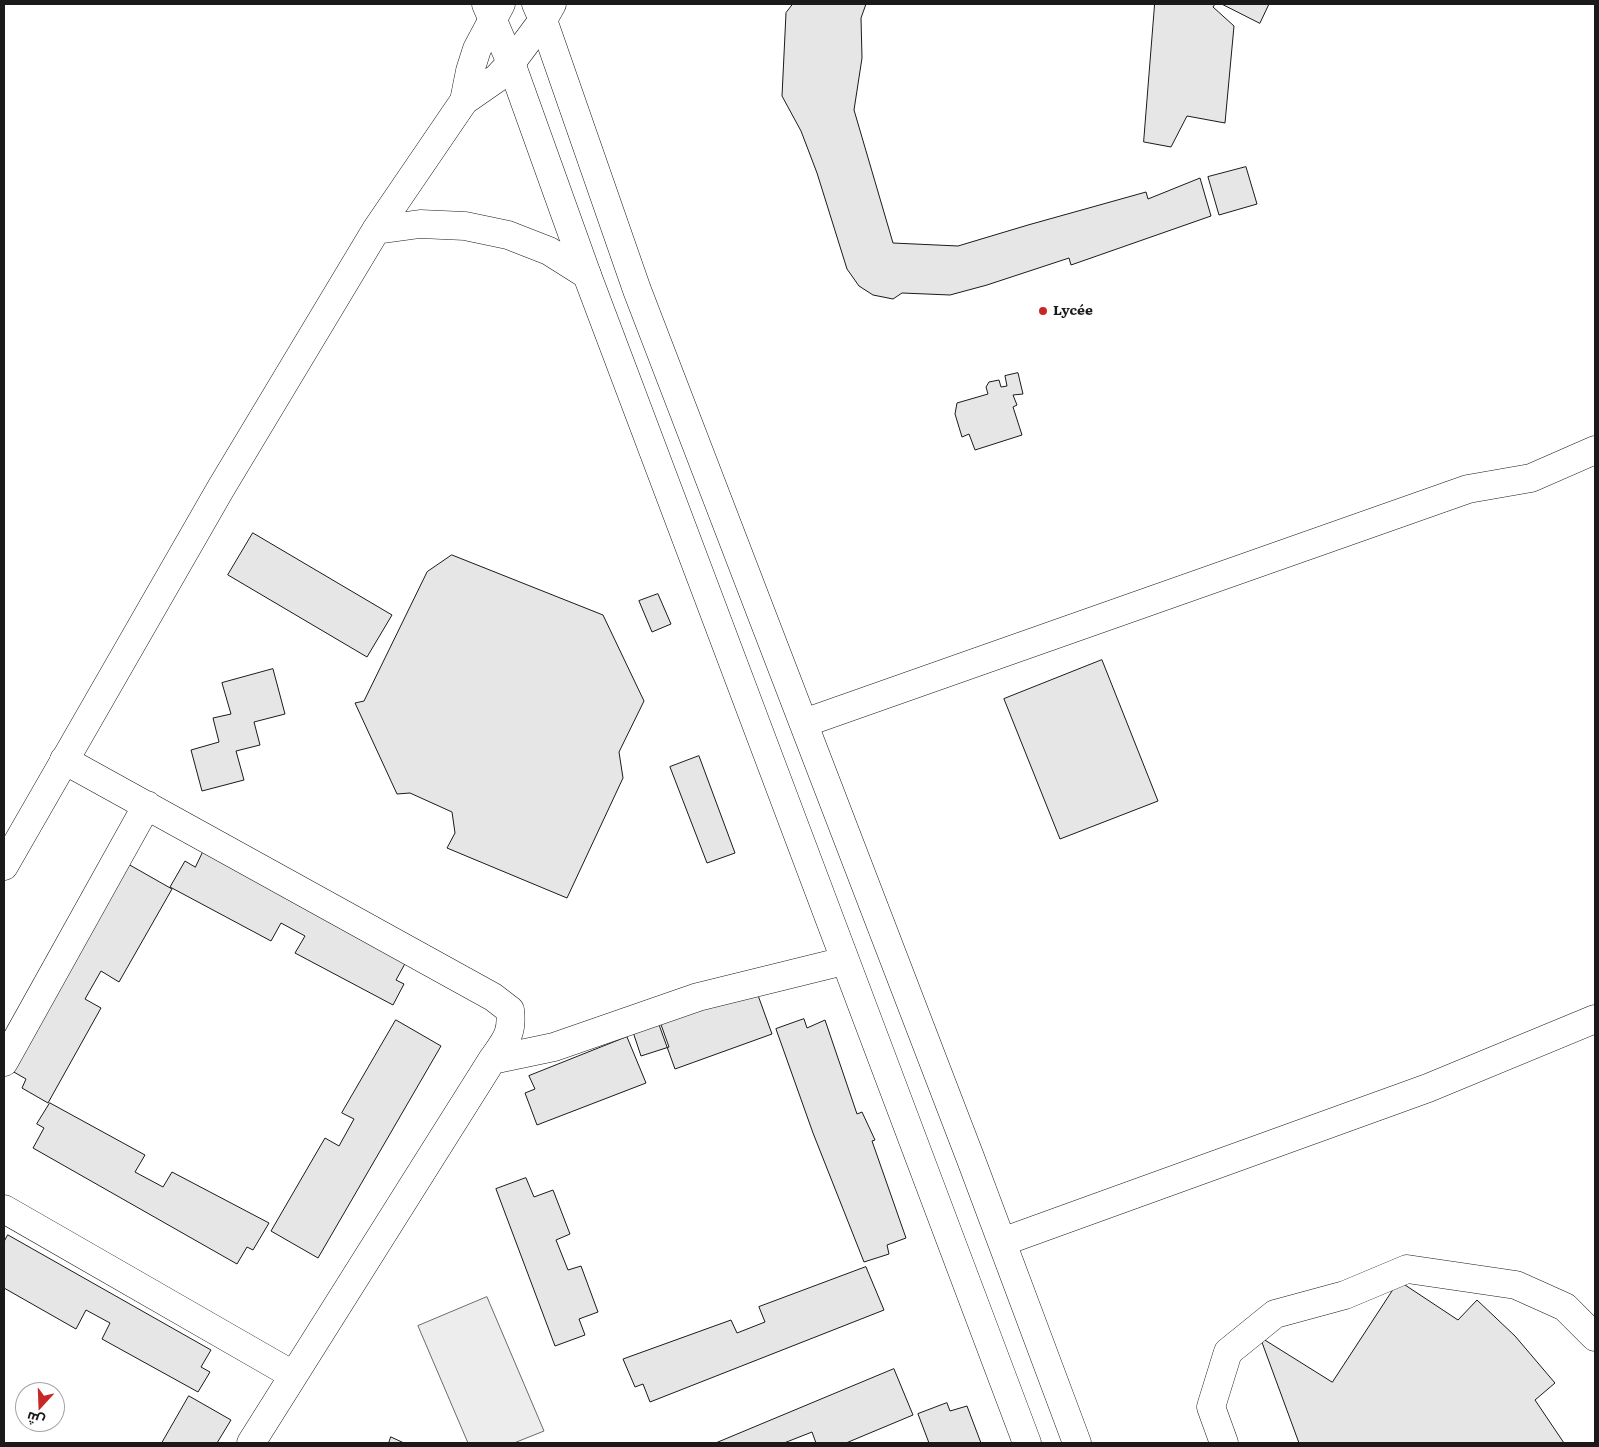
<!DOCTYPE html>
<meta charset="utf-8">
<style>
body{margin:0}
#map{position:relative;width:1599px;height:1447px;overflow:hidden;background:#fff;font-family:Literata,Cairo,serif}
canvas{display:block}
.frame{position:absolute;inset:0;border:5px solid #1a1a1a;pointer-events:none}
.north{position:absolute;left:15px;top:1382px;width:50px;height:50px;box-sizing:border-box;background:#fff;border:1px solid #a3a3a3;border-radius:50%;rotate:200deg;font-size:14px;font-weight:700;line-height:20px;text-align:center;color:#1a1a1a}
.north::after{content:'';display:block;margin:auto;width:18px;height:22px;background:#c62828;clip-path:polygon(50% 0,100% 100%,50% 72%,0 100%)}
</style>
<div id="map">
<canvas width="1599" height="1447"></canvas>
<div class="frame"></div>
<div class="north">ش</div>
</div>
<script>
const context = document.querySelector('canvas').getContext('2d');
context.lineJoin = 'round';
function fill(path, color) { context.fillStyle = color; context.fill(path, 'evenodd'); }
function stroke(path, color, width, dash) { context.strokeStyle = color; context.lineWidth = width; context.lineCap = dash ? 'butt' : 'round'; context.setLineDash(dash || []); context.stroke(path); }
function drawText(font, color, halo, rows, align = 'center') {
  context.font = font + ' Literata,serif'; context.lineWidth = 4; context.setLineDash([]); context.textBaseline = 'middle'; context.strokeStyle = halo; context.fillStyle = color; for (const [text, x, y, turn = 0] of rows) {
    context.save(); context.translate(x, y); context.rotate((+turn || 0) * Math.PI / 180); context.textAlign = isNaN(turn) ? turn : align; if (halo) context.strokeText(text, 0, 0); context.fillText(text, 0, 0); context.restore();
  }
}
const built = new Path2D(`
 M487,1297l57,134 -30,12h-46l-50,-117z`);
const building = new Path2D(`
 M793,4h73l-5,14 1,40 -8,52 39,133 65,3 70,-21 118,-33 2,7 52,-21 11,38 -140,49 -2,-7 -82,27 -37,10 -48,-2 -9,6 -20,-4 -14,-9 -12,-17 -30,-96 -16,-42 -19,-35 4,-83z
 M1155,4h60l-2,3 21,19 -9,97 -38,-7 -16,31 -27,-5z
 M1222,4h47l-9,19z
 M1246,167l11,37 -38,11 -11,-38z
 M1018,373l5,21 -10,1 4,10 -4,2 9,28 -47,15 -6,-16 -7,3 -7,-23 2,-11 31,-9 -2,-7 3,-5 10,-2 2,7 6,-1 -2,-10z
 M253,533l139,82 -25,42 -139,-82z
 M452,555l151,60 41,86 -25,51 4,26 -56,120 -120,-50 8,-15 -3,-21 -42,-19 -13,1 -42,-91 9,-2 63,-129z
 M658,594l13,30 -19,8 -13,-31z
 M1102,660l56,141 -98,38 -56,-140z
 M273,669l12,45 -31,8 6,23 -24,6 8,29 -42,11 -11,-41 28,-8 -6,-24 18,-4 -9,-31z
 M699,756l36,97 -28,10 -37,-96z
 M204,850l203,110 -11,20 8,4 -11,21 -98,-52 10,-17 -24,-13 -10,18 -101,-54 15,-26 10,6z
 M128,864l44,25 -53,93 -18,-11 -16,28 16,9 -53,95 -26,-15 4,-9 -14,-8z
 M755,987l17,47 -97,35 -17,-47z
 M659,1019l10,28 -28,9 -9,-27z
 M804,1019l3,9 18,-8 32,94 5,-2 13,28 -3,1 34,97 -19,7 2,9 -25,8 -51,-129 -37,-104z
 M396,1020l45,26 -123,212 -47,-27 54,-93 14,8 15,-27 -12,-6z
 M627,1037l19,46 -109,42 -12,-32 10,-4 -6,-13z
 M50,1103l95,52 -10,17 28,15 9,-15 97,51 -16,27 -6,-3 -10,17 -204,-116 11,-20 -7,-4z
 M526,1178l8,19 19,-7 17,44 -14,6 12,30 13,-4 17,46 -19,7 6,16 -30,11 -59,-157z
 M8,1235l203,115 -10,17 9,5 -12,20 -96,-53 8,-16 -24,-13 -10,19 -72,-41v-46z
 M866,1267l18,43 -234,92 -7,-18 -8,3 -12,-28 108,-39 6,13 28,-11 -6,-15z
 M1399,1281l59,39 19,-20 38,36 40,47 -20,17 29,43h-265l-39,-106 72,45z
 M894,1369l19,46 -67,28h-30l-4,-11 -28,11h-68z
 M189,1396l42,24 -14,23h-55z
 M947,1403l3,8 17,-5 14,37h-52l-11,-29z
 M391,1437l13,6h-15z`);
const minor = new Path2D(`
 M486,4l25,59 76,212 440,1168
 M536,4l7,16 94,270 333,867 107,286
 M804,723l664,-234 63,-11 64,-28
 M64,760l429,237 17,13c3,24 -5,31 -18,50l-241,383
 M492,1060l62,-13 144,-50 146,-36
 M4,1062l143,-257
 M4,1209l289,166
 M1002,1242l426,-154 167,-69
 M1224,1443l-13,-36 17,-55 47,-38 70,-19 62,-26 109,16 49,22 30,30`);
const major = new Path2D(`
 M464,101l6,-30 7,-22 24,-45
 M376,230l44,-6 45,2 43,9 41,16 38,24
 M4,866l217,-378 155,-258 88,-129 33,-23 14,-15 32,-43 9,-16`);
const markers = [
 [1043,311,5,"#c62828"]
];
const poiNames = [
 ["Lycée",1053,311]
];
fill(built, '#ededed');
stroke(built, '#6a6a6a', 1);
fill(building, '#e6e6e6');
stroke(building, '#1a1a1a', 1);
stroke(minor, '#1a1a1a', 29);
stroke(major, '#1a1a1a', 29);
stroke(minor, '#fff', 28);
stroke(major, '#fff', 28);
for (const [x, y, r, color] of markers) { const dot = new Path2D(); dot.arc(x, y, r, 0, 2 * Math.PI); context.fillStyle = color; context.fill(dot); stroke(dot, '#fff', 2); }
drawText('bold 14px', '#1a1a1a', '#fff', poiNames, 'left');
</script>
